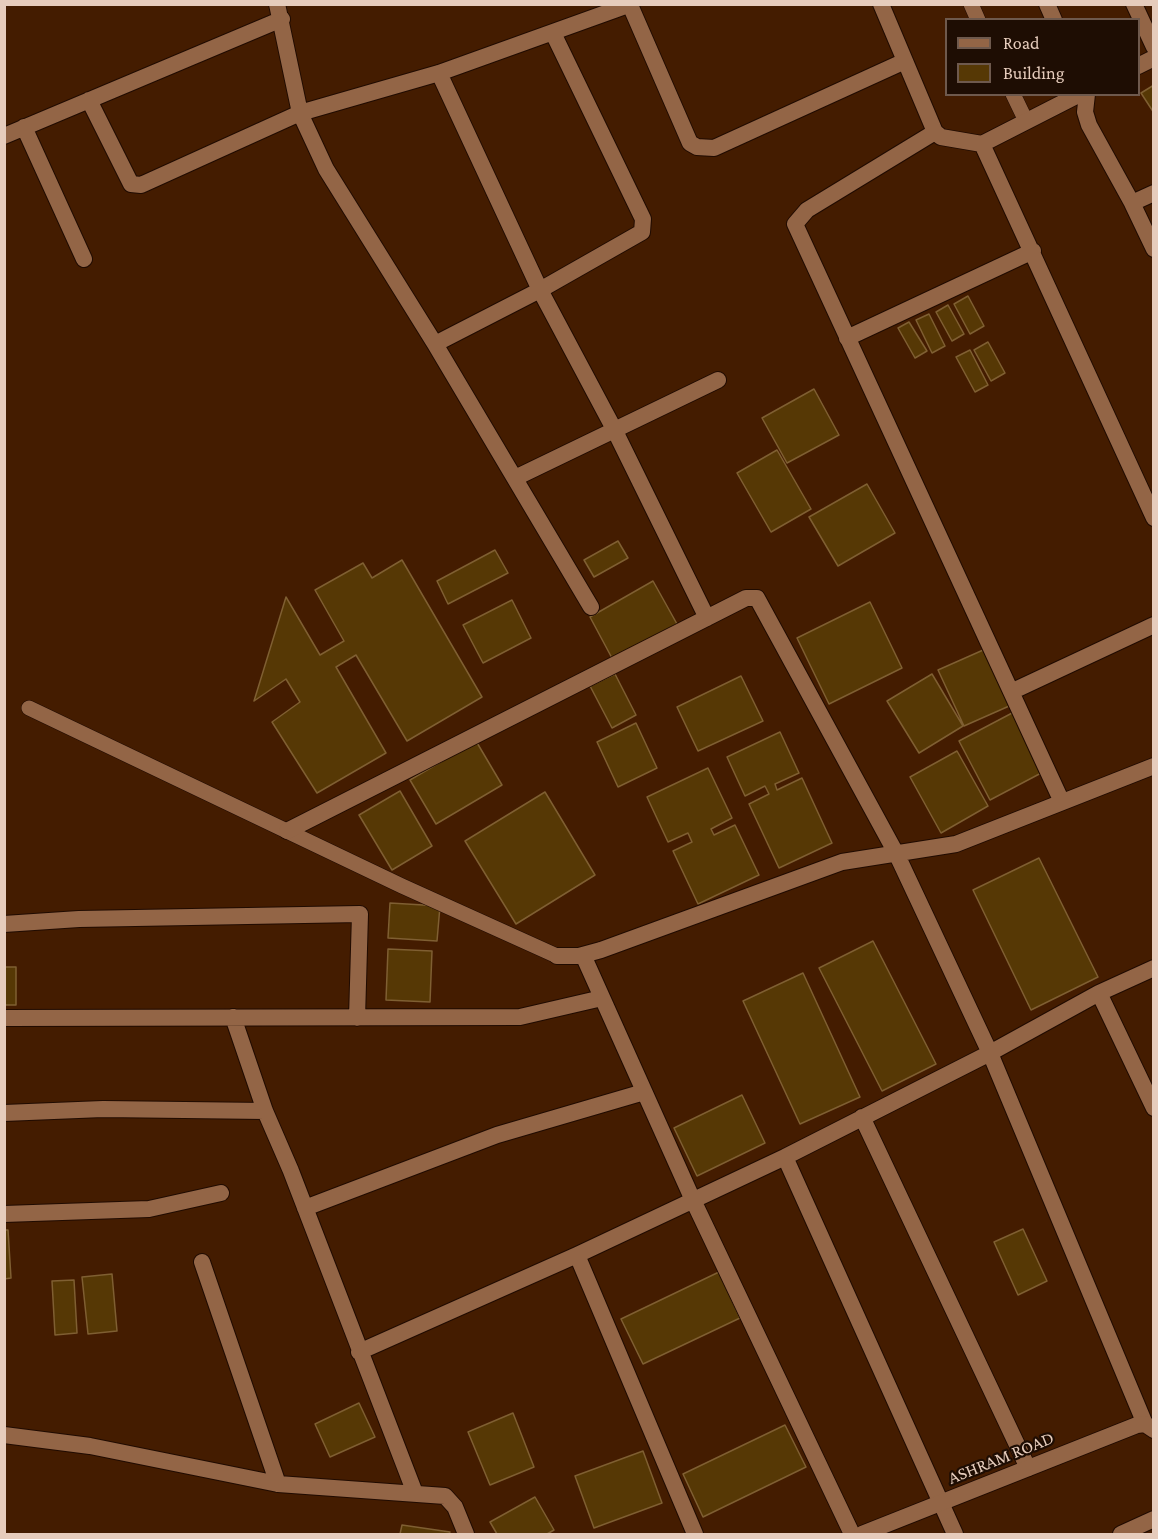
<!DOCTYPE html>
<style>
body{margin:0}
#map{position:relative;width:1158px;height:1539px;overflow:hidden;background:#441c00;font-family:"Crimson Pro",serif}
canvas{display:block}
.frame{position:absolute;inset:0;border:6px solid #e6ccbc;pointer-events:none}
.legend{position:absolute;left:945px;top:18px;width:195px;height:78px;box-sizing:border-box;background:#1e0d03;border:2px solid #6e594d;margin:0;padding:8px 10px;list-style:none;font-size:18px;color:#e6ccbc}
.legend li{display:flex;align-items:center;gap:12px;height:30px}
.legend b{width:30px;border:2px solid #6e594d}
</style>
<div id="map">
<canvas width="1158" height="1539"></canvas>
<div class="frame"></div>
<ul class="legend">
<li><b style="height:8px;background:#936546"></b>Road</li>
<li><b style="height:16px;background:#563805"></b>Building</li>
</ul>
</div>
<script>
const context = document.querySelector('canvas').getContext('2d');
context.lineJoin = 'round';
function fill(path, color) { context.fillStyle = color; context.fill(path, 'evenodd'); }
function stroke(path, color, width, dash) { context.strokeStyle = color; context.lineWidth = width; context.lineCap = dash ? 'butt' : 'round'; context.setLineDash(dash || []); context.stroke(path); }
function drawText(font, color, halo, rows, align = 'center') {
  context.font = font + ' "Crimson Pro",serif'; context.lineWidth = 4.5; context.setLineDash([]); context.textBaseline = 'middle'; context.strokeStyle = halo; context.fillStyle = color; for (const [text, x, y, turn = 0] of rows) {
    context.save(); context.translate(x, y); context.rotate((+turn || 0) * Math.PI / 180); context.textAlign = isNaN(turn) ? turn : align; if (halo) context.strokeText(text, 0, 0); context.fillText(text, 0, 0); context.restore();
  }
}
const building = new Path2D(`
 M1154,85v28l-13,-20z
 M968,296l16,30 -14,8 -16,-30z
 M948,305l16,29 -12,7 -16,-29z
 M929,314l16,32 -13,7 -16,-33z
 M909,322l18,29 -12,7 -17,-30z
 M988,342l17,31 -14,8 -17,-31z
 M970,350l18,35 -13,7 -19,-35z
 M814,389l25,46 -52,28 -25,-45z
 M777,450l34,59 -40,23 -34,-59z
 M867,484l28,49 -57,33 -29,-49z
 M618,541l10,17 -34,19 -10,-17z
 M495,550l13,23 -60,31 -11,-23z
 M402,560l80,137 -75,44 -51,-86 -20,12 50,86 -69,40 -45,-71 28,-20 -14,-23 -32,22 32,-104 34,58 24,-14 -29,-51 48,-27 9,15z
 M653,581l24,43 -64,36 -23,-43z
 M512,600l19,38 -48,25 -20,-38z
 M870,602l32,66 -73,36 -32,-66z
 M990,647l26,56 -52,23 -26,-56z
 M615,674l21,41 -24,13 -22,-42z
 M932,674l31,52 -44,27 -32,-52z
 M741,676l22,45 -65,30 -21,-44z
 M1014,712l31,59 -55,29 -31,-59z
 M636,723l21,45 -39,19 -21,-45z
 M780,732l19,41 -24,11 2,6 25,-12 30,65 -53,25 -30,-64 20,-10 -4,-8 -20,10 -18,-39z
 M476,741l26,44 -66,39 -26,-44z
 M957,751l31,55 -47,27 -31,-56z
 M708,768l24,50 -21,11 3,6 21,-10 24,50 -61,29 -25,-53 19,-9 -4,-9 -20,9 -21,-45z
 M400,791l32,55 -40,24 -33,-55z
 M545,792l50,83 -79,49 -51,-83z
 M1039,858l59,119 -67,33 -58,-120z
 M390,903l50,3 -3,35 -49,-3z
 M873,941l63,123 -54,27 -63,-123z
 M388,949l44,2 -2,51 -44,-2z
 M4,967h12v38h-12z
 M803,973l57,124 -60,27 -57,-123z
 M742,1095l23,48 -68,33 -23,-48z
 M1023,1229l24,52 -29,14 -24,-53z
 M4,1230h4l3,48 -7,1z
 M719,1272l21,46 -97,46 -22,-45z
 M112,1274l5,57 -29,3 -6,-57z
 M74,1280l3,53 -22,2 -3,-54z
 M359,1403l16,34 -45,20 -15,-33z
 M513,1413l21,54 -44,18 -22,-53z
 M785,1425l21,42 -103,50 -20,-43z
 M643,1451l19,52 -68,25 -19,-52z
 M535,1497l19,33 -7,4h-50l-7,-12z
 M402,1525l48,7 -1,2h-49z`);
const service = new Path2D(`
 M971,4l7,16
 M1013,94l13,27
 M29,708l373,178 155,70`);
const minor = new Path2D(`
 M277,4l23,109 26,56 109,175 156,263
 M881,4l54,128 6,5 41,7 172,374
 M1047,4l7,16
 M1134,4l20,43
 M630,5l60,138 7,4 17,1 191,-87
 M1138,66l16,-8
 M439,73l101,217 74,139 93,189
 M1087,94l-2,18 4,13 43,78 22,46
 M89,100l42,84 10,1 159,-72 139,-40 192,-69
 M24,127l60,132
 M935,132l-128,78 -12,14 267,578
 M4,136l278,-117
 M982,144l98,-50
 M1132,203l22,-10
 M847,338l186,-87
 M435,344l105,-54 102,-58 1,-13 -90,-186
 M515,478l203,-98
 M1013,691l141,-66
 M287,831l459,-233h11l140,257 93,198 155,371
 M4,924l75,-5 281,-5 -3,104
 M583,955l109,243 160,336
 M557,956h22l22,-6 241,-88 114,-18 198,-78
 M1099,993l55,115
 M233,1017l32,94 26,60 124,322
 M4,1018l516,-1 82,-19
 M4,1113l99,-4 162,2
 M862,1117l166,351
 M785,1157l170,377
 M305,1208l192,-73 147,-43
 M4,1214l145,-5 72,-16
 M577,1255l118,279
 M202,1262l76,222
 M359,1352l218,-97 208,-98 205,-104 109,-60 55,-25
 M4,1435l86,11 188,38 167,12 10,11 11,27
 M1121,1534l33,-15`);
const tertiary = new Path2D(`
 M862,1534l275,-109 8,-1 9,6`);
const streetNames = [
 ["ASHRAM ROAD",1001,1458,-22]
];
fill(building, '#563805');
stroke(building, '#7f5f32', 1.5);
stroke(service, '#200b00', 16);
stroke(minor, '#200b00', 18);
stroke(tertiary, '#200b00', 18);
stroke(service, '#936546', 15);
stroke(minor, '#936546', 16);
stroke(tertiary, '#936546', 16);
drawText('18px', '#e6ccbc', '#1e0d03', streetNames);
</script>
